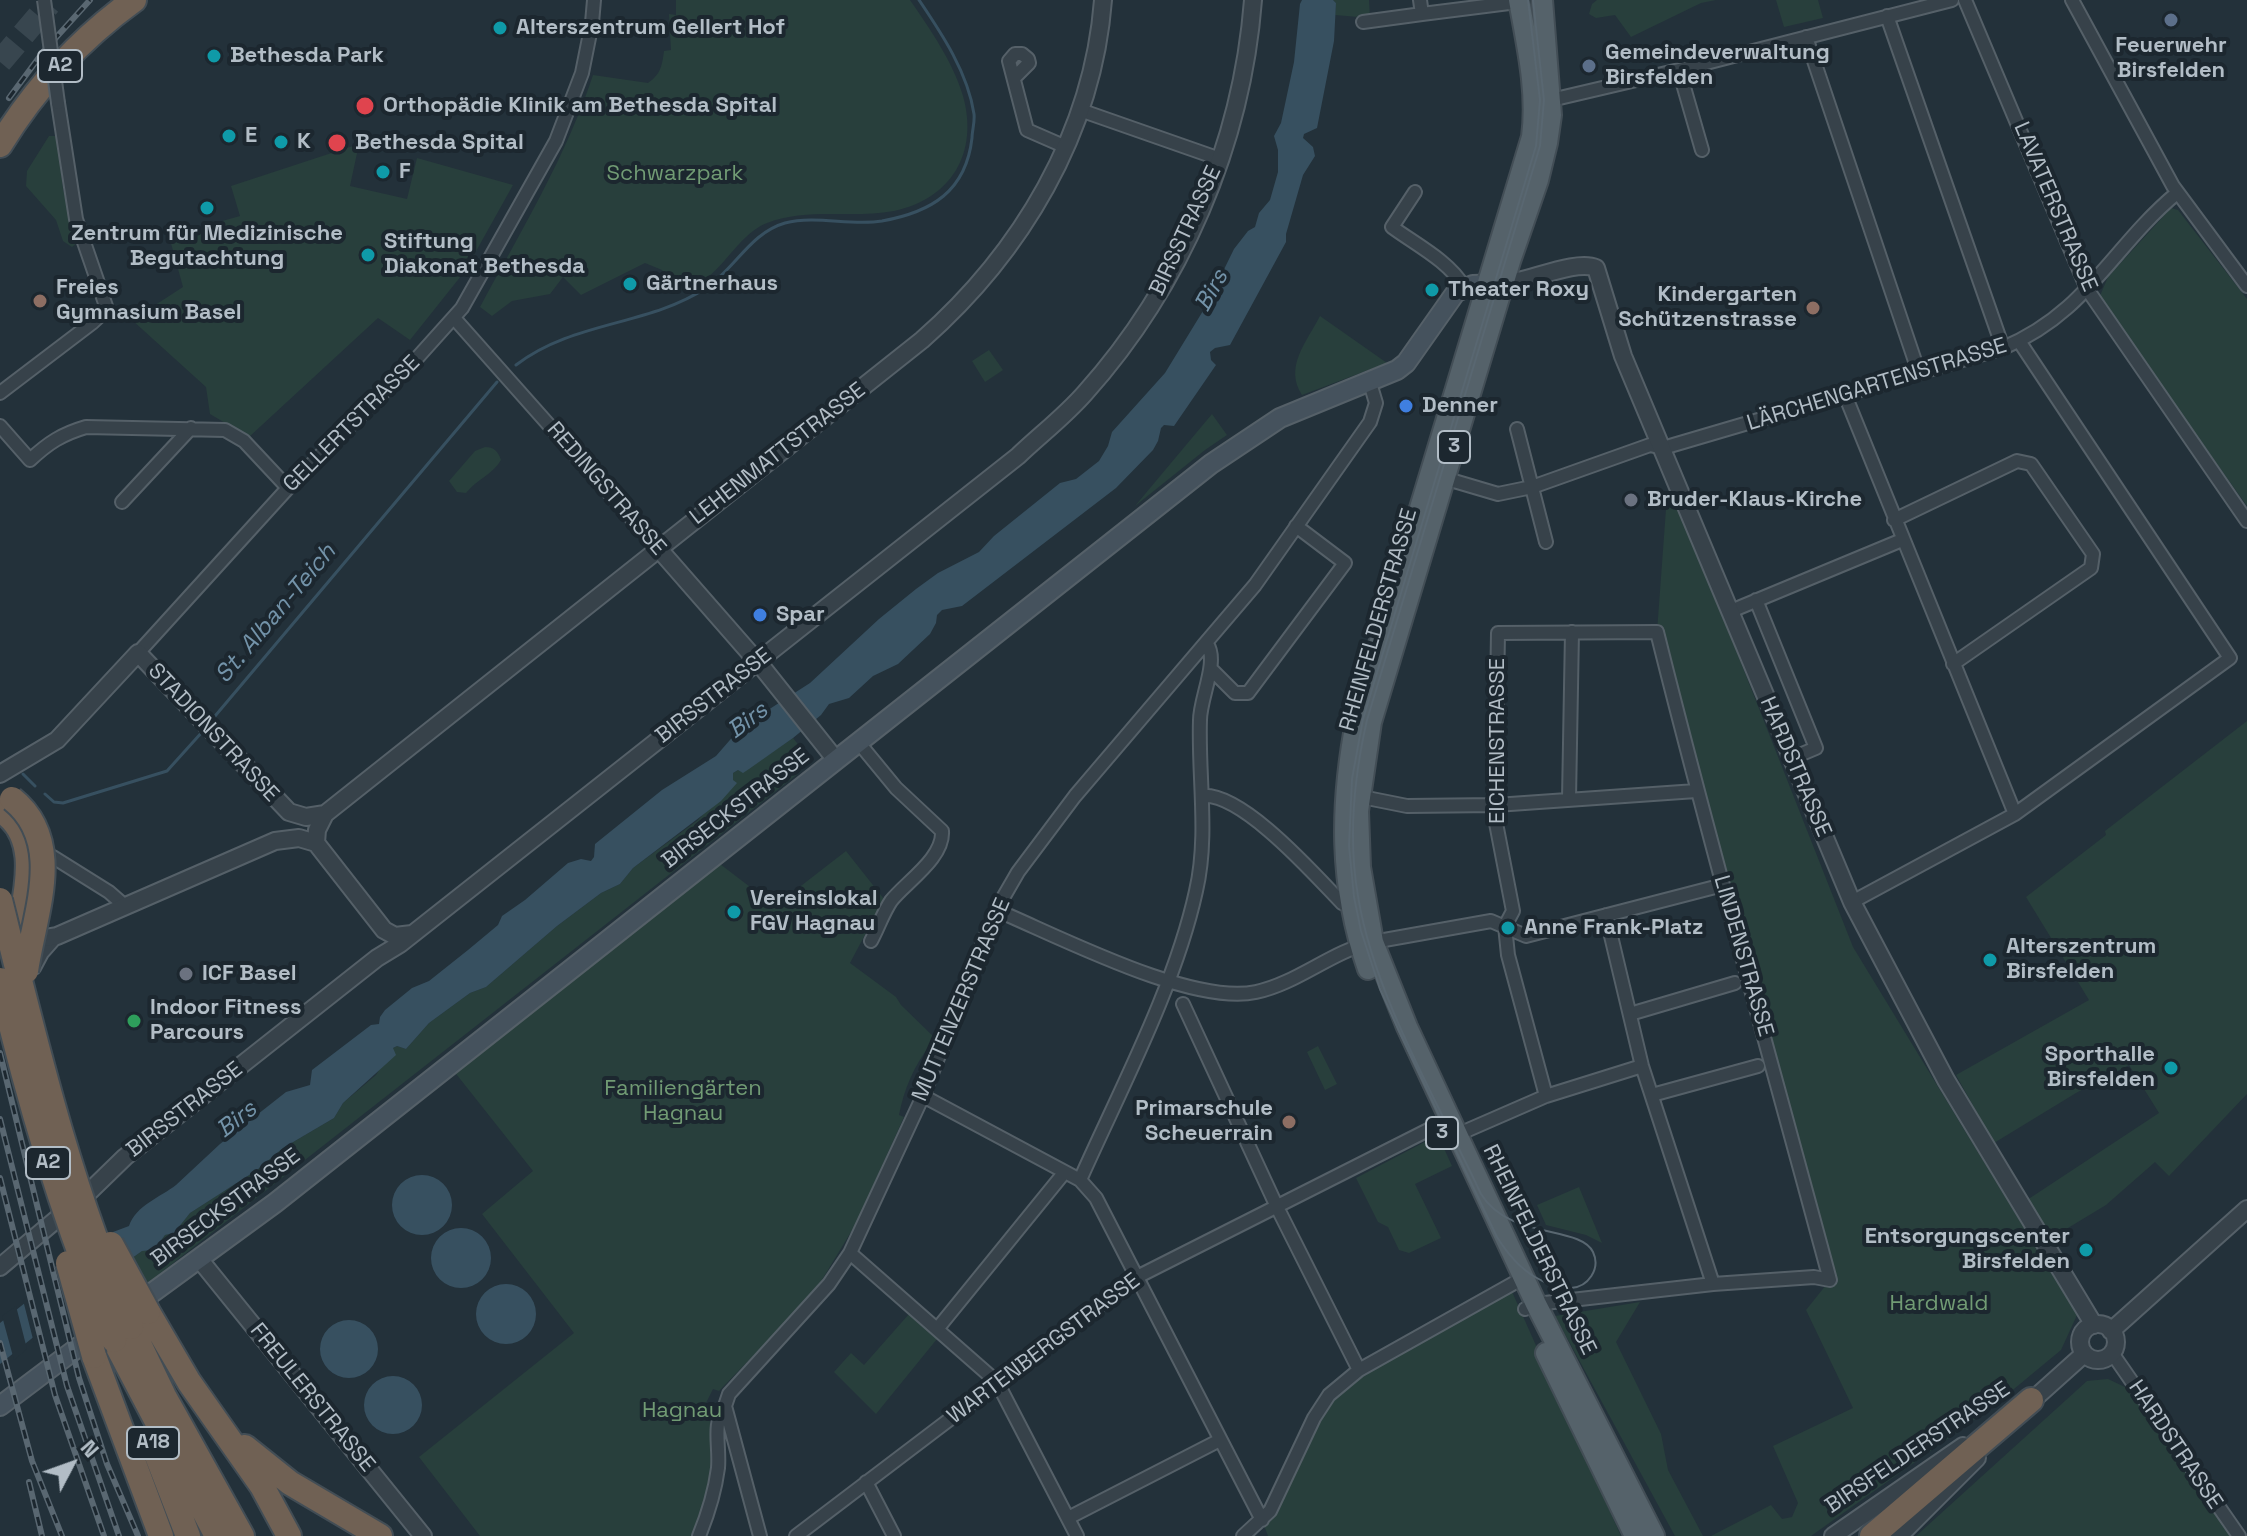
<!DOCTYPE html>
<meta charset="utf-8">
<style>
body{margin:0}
#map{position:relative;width:2247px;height:1536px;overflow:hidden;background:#23313a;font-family:"Space Grotesk",sans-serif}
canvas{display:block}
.north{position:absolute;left:32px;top:1424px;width:80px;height:80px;-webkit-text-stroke:6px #1c272f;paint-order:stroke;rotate:49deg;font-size:22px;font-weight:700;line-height:32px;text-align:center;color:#b2bdc6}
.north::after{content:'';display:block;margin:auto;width:28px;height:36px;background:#b2bdc6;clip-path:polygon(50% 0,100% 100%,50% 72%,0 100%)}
</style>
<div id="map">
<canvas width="2247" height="1536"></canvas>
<div class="north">N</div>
</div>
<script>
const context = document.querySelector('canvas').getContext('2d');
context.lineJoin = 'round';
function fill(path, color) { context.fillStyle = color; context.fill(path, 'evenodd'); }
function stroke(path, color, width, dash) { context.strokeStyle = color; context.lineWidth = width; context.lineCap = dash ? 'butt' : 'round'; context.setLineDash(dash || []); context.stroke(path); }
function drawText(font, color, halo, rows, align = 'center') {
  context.font = font + ' "Space Grotesk",sans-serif'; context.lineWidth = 8; context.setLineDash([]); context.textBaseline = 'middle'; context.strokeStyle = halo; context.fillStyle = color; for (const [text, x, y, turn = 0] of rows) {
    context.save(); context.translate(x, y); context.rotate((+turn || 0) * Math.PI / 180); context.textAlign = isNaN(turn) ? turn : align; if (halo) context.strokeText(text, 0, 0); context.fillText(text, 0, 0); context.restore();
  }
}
const green = new Path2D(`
 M676,0h234c20,29 43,62 53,96 16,57 -12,103 -69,115 -42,8 -86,-4 -127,12 -26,10 -41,42 -63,57 -7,5 -15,8 -22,11l-15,-12 -5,-9 -17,-7 -64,32 -18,-18 -13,17 -38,7 -20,15 -12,-9c41,-76 86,-150 113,-232l55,8c13,-9 14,-17 16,-32l7,-1 -2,-36 7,1z
 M1333,0h36l1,18 -35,-3 1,-12z
 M1597,0h119l-15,3 -70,34 -16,-22 -19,3 -7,-4 3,-10z
 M1776,0h42l5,18 -39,9z
 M49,136h8l6,53 14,54 -5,4 -9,-6 -7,-21 -30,-34 1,-15z
 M359,144l-9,42 57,13 10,-41 96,27 -48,86 -55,69 -32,-22 -129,119 -39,-23 -4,-27 -74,-67 51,-33 -14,-51 71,-20 -9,-30z
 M2171,208l7,2 69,89v207l-148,-208 9,-21z
 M1320,316l67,47 -85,32c-18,-28 4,-52 18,-79z
 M989,350l14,20 -18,12 -13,-21z
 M1212,414l15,21 -22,15 -70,56z
 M485,447c9,0 13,4 16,13 -8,14 -25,20 -35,33l-9,-1 -8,-11 26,-30z
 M1675,501l14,30 164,416 224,368 -16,35 -70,58 -180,128h-100l60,-31 11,14 10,-2 6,-14 -25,-57 80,-38 -47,-98 24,-30 -173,-648 9,-123z
 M2247,721v373l-78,82 -14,-14 -49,43 -53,32 -26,-37 132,-87 -30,-48 -53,28 -82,50 -38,-68 133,-75 -63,-103 80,-62 -1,-4z
 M793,738l16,20 -10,15 -655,513 -16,-25 14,-10 12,-1 11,-15 9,-3 16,-19 67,-43 26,-22 51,-30 9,-15 33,-28 16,-26 5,-3 9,3 23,-26 41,-30 16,-6 71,-61 44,-33 19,-9 13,-16 65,-48 35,-40v-7l5,-3 5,2z
 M846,851l38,48 -34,64 46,34 5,8 36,35 -2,5h-5c-16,21 -26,44 -31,70l5,2 -47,105 -43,71 -95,98 -6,-2 -7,14 8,39 -2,27 -3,24 -16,43h-213l-61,-79 155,-124 -92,-119 51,-43 -80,-101 267,-206 55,42z
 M1318,1046l19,38 -12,6 -18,-38z
 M1438,1135l14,31 -37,18 26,54 -32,15 -10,-3 -11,-23 -10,-5 -22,-44z
 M1579,1187l23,56 -16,-8 -40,-10 -9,-20z
 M1509,1285l112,251h-353l-6,-16 67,-125z
 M1640,1302l-24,40 45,92 7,36 35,66h-28l-120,-220z
 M909,1314l28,25 -61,75 -42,-42 17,-19 13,12z
 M2108,1379l19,9 75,109 31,39h-317l171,-155z`);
const water = new Path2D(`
 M1302,0h31l3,3 -2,38 -17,87 -13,6 -1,4 10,9 2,9 -12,19 -17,59v8l-56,103 -15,3 -5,4 1,8 5,5 -42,61 -10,-1 -3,3 -3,13 -5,9 -37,38 -154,118 -20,4 -5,5 -1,8 -6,11 -32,30 -25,12 -24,22 -20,6 -8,11 -28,23 -44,31 -6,4 -5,-3 -5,3v7l4,3 -16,18 -88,67 -13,16 -19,9 -44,33 -71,61 -16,6 -41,30 -23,26 -9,-3 -4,2 3,7 -53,48 -9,15 -51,30 -26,22 -67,43 -16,20 -9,2 -11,15 -12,1 -14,10 -128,103v-41l113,-91 16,-6c7,-21 32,-29 47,-41l44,-41 66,-52 24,-7 2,-15 59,-45 8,-1 1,-7 5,-7 27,-22 17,-7 39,-31 30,-25 4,-9 23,-16 43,-37 13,-4 10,2 3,-4 1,-13 67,-54 54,-34 20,-23 18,-14 56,-36 69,-64 37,-30 22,-16 41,-21 15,-16 66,-53 16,-4 23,-18 9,-15 4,-14 53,-59 41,-67 28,-57 14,-18 7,-4 4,-14 11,-13 8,-28v-22l-4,-14 7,-13 13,-61 6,-58z
 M392 1205a30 30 0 1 1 60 0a30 30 0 1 1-60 0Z
 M431 1258a30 30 0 1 1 60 0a30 30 0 1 1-60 0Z
 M476 1314a30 30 0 1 1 60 0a30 30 0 1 1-60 0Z
 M320 1349a29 29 0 1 1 58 0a29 29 0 1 1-58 0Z
 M364 1405a29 29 0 1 1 58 0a29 29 0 1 1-58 0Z`);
const pier = new Path2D(`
 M59,1272l10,42 -35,29 -11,-43z
 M16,1306l11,43 -13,11 -12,-44z`);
const stream = new Path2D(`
 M516,365c57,-44 132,-39 190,-77 29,-19 44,-55 79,-65 31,-8 65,3 97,-2 50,-9 84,-30 90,-83 0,-7 3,-16 2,-24 -6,-41 -32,-80 -55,-114
 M210,722l287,-340
 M23,774l12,12
 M45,794l9,8 9,1 104,-32 36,-40`);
const motorwayTunnel = new Path2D(`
 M0,62l49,-58`);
const minor = new Path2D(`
 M1420,0l2,14 103,-13
 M1965,0l122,289 160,232
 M2072,0l101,186 74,100
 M1887,16l116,332
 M1363,22l59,-8
 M1806,37l113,336
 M1679,70l23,80
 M1014,78l15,-15 -1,-4 -6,-5h-7l-6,7 18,69 39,17
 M1551,100l128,-30 273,-70
 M1080,110l140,49
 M1415,192l-23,35c23,17 57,34 72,60
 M454,318l204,230
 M0,393l92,-70 15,-14 -31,-90 -18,-116
 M1845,395l170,419
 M0,426l30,34c18,-17 32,-26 56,-33l139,3 19,11 44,47
 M1517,429l29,113
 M1454,481l44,13 34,-7 118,-42 13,3 340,-100c84,-35 109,-101 174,-155
 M122,502l69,-74
 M1894,520l123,-59 14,3 62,90 -2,14 -138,96
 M1756,600l60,148 -26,11
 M1731,611l171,-71
 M138,653l150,-165 130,-131 44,-49 94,-167 26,-68 10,-50 2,-23
 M1211,669l24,24h13l97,-130 -49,-37
 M859,743l37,45 46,43c2,27 -36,51 -51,70 -8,12 -13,27 -20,40
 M1202,796c40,-4 113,79 140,107l11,5
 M1357,796l50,10 89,-1 200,-14
 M1569,799l3,-167
 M53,857l56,35 16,14
 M1852,902l163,-88 215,-156 -211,-317
 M996,910c62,26 196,96 260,82 42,-9 76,-41 117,-50l118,-21 35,15 197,-51
 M1606,915l36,151 71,218
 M34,968l8,-15 15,-17
 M1183,1004l94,203 82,163
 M1630,1014l105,-31
 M1652,1095l106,-29
 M923,1096l157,84 16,18 166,322
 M1445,1140l101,-44 96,-30
 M1080,1180c40,-90 95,-193 116,-289 13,-56 2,-114 4,-171 0,-22 19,-59 7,-76
 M850,1253l147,129 80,154
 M1525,1309l11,-5 177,-20 101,-7 16,3c-58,-216 -119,-431 -173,-648l-159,1 -3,185 18,93 -8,15 3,29 38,141
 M938,1328l126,-155
 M2112,1353l127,183
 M866,1482l28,54
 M1068,1518l152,-78
 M699,1536c9,-22 16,-45 19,-68 2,-23 -6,-43 7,-62
 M760,1536l-35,-130 4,-12 100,-110 21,-31 73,-157 73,-186 22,-38 57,-76 180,-211 115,-163 6,-19 -6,-20
 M796,1536l341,-259 301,-152
 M1243,1536l27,-25 44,-93 15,-23 30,-25 164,-92`);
const tertiary = new Path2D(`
 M1503,284c25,-2 73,-25 93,-16l27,88 229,546 94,178 148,245
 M658,548l104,119 74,93
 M0,774l57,-34 81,-87 151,159 17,5 19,-3
 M316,843l1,-13 8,-16 597,-474c99,-87 171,-207 181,-340
 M6,915c11,20 29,26 51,21l218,-95 24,-3 17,5 68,87 11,6 17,-2
 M200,1260l223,276
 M0,1267l90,-76 35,-34 252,-199 23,-14 618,-488c22,-21 47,-40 67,-63 96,-107 157,-249 168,-393
 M2080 1342a18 18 0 1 1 36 0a18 18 0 1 1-36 0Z
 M2111,1331l136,-122
 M2026,1406l58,-52
 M1833,1536l130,-90
 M1899,1536l78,-78`);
const secondary = new Path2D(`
 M134,1306l141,-103 936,-739 69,-46 117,-48 9,-7 50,-71 17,-7 28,-1
 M0,1406l97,-73`);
const primary = new Path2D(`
 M1542,0l9,115 -4,28 -9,37 -28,81 -139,461 -13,89 2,56 13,75 34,85 129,277 118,232
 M1368,969c-29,-85 -28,-164 -11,-252l175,-580c6,-46 -5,-92 -13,-137
 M1546,1353l89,183`);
const motorway = new Path2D(`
 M0,145c35,-57 80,-106 134,-145
 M0,810c37,22 29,69 22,105
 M148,1312l41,70 73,104 27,50
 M131,1327l33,69 78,140
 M114,1340l103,196
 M94,1356l67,180
 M152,1443l36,93
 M245,1447l45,36 90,53
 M1872,1536l159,-136`);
const tram = new Path2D(`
 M1528,0l12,100 -4,46 -173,573 -11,60 -3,67 5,51 7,34 19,58 19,42 98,206c10,16 21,30 38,40 10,6 24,12 36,11 17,-1 30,-19 22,-36 -13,-27 -84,-12 -112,-58 -43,-92 -107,-198 -123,-298 -10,-58 -4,-119 9,-176l173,-574 4,-46 -11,-100`);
const rail = new Path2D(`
 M9,98l34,-46 47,-52
 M0,1053l79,325 28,86 31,72
 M0,1119l67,267 52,150
 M0,1178l55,217 49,141
 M0,1343l32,118 30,75
 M29,1482l13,54`);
const minorBridge = new Path2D(`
 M44,0l14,103`);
const motorwayBridge = new Path2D(`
 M12,799c54,43 22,115 14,172
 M0,900c36,145 70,290 131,427
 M0,980c29,124 64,243 114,360
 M111,1244l37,68
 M68,1263l26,93`);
const markers = [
 [2171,20,8,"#5c6f8a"],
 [500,28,8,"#0f9aa8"],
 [214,56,8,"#0f9aa8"],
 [1589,66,8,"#5c6f8a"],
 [365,106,10,"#e0444e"],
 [229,136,8,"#0f9aa8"],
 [281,142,8,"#0f9aa8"],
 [337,143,10,"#e0444e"],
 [383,172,8,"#0f9aa8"],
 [207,208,8,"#0f9aa8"],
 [368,255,8,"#0f9aa8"],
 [630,284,8,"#0f9aa8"],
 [1432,290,8,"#0f9aa8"],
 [40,301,8,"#8d6e63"],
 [1813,308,8,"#8d6e63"],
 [1406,406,8,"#3f7fe0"],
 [1631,500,8,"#6b7280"],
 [760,615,8,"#3f7fe0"],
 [734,912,8,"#0f9aa8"],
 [1508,928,8,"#0f9aa8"],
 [1990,960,8,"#0f9aa8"],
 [186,974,8,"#6b7280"],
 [134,1021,8,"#2e9e5b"],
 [2171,1068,8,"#0f9aa8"],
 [1289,1122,8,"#8d6e63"],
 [2086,1250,8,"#0f9aa8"]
];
const shields = [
 [60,66,44],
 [1454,447,32],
 [1442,1133,32],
 [48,1163,44],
 [153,1443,52]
];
const shieldNames = [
 ["A2",60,66],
 ["3",1454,447],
 ["3",1442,1133],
 ["A2",48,1163],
 ["A18",153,1443]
];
const poiNames = [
 ["Alterszentrum Gellert Hof",516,28],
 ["Feuerwehr",2171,46,"center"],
 ["Birsfelden",2171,71,"center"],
 ["Gemeindeverwaltung",1605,53],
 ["Birsfelden",1605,78],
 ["Bethesda Park",230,56],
 ["Orthopädie Klinik am Bethesda Spital",383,106],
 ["E",245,136],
 ["K",297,142],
 ["Bethesda Spital",355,143],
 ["F",399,172],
 ["Zentrum für Medizinische",207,234,"center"],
 ["Begutachtung",207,259,"center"],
 ["Stiftung",384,242],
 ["Diakonat Bethesda",384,267],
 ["Gärtnerhaus",646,284],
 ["Freies",56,288],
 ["Gymnasium Basel",56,313],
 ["Theater Roxy",1448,290],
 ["Kindergarten",1797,295,"right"],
 ["Schützenstrasse",1797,320,"right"],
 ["Denner",1422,406],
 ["Bruder-Klaus-Kirche",1647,500],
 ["Spar",776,615],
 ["Vereinslokal",750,899],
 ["FGV Hagnau",750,924],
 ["Anne Frank-Platz",1524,928],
 ["Alterszentrum",2006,947],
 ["Birsfelden",2006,972],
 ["ICF Basel",202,974],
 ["Indoor Fitness",150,1008],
 ["Parcours",150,1033],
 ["Sporthalle",2155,1055,"right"],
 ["Birsfelden",2155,1080,"right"],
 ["Primarschule",1273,1109,"right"],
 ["Scheuerrain",1273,1134,"right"],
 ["Entsorgungscenter",2070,1237,"right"],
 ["Birsfelden",2070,1262,"right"]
];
const parkNames = [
 ["Schwarzpark",675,174],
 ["Familiengärten",683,1089],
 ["Hagnau",683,1114],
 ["Hardwald",1939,1304],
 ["Hagnau",682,1411]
];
const streetNames = [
 ["LAVATERSTRASSE",2055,207,67],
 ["BIRSSTRASSE",1186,231,-65],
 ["LÄRCHENGARTENSTRASSE",1877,385,-17],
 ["GELLERTSTRASSE",352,424,-45],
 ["LEHENMATTSTRASSE",778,454,-38],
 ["REDINGSTRASSE",606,489,49],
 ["RHEINFELDERSTRASSE",1379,620,-74],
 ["BIRSSTRASSE",714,696,-38],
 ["STADIONSTRASSE",213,733,47],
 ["EICHENSTRASSE",1498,741,-90],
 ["HARDSTRASSE",1795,767,67],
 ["BIRSECKSTRASSE",736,809,-38],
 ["LINDENSTRASSE",1743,956,74],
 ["MUTTENZERSTRASSE",962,1000,-67],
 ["BIRSSTRASSE",185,1110,-38],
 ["BIRSECKSTRASSE",226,1208,-37],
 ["RHEINFELDERSTRASSE",1539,1250,64],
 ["WARTENBERGSTRASSE",1044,1349,-37],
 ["FREULERSTRASSE",312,1398,51],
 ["HARDSTRASSE",2175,1445,56],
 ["BIRSFELDERSTRASSE",1918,1448,-34]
];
const waterNames = [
 ["Birs",1212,291,-61],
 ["St. Alban-Teich",276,614,-50],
 ["Birs",748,721,-37],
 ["Birs",237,1120,-38]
];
fill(green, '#283f3c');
fill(water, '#375060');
fill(pier, '#23313a');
stroke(stream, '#375060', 3);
stroke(motorwayTunnel, '#38464f', 24, [24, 12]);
stroke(minor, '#556068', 16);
stroke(tertiary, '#556068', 20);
stroke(secondary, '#556068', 22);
stroke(primary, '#434e56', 24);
stroke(motorway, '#424d55', 28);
stroke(minor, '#37424a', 12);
stroke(tertiary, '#37424a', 16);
stroke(secondary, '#45525d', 18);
stroke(primary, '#55626a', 20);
stroke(motorway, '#706154', 24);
stroke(tram, '#596771', 2);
stroke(rail, '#596771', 6);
stroke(rail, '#1c272f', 3, [9]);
stroke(minorBridge, '#556068', 16, []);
stroke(motorwayBridge, '#424d55', 28, []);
stroke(minorBridge, '#37424a', 12);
stroke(motorwayBridge, '#706154', 24);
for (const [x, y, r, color] of markers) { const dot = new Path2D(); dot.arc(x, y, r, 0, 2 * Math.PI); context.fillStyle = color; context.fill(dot); stroke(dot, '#1c272f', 3); }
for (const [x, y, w] of shields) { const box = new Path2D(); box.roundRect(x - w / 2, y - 16, w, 32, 6); context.fillStyle = '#1c272f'; context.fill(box); stroke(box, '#b2bdc6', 2); }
drawText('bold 20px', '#b2bdc6', null, shieldNames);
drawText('bold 22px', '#b2bdc6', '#1c272f', poiNames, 'left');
drawText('22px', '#719b74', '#1c272f', parkNames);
drawText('22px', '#b2bdc6', '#1c272f', streetNames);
drawText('italic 24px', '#7393a9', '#1c272f', waterNames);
</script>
